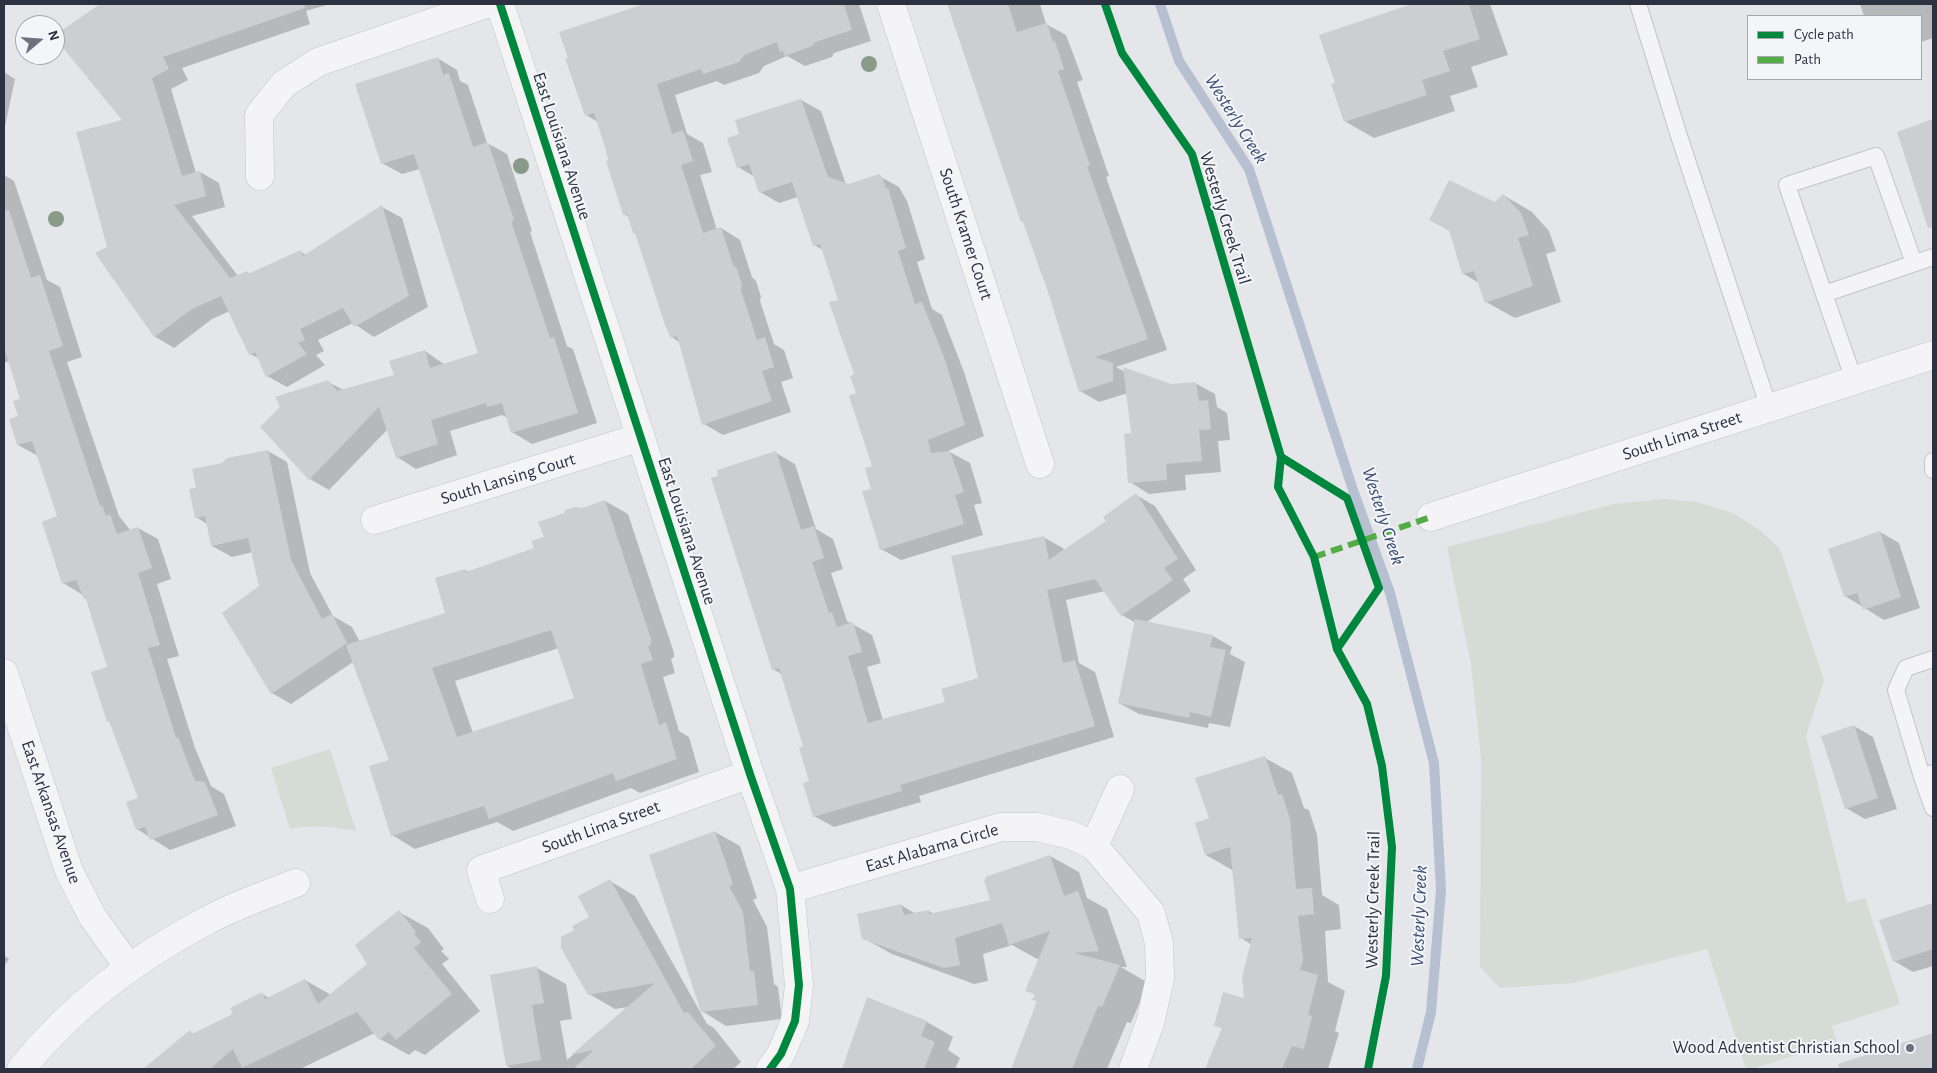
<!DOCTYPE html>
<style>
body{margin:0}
#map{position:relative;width:1937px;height:1073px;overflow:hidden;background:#e5e6e9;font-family:"Alegreya Sans",sans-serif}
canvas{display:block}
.frame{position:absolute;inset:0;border:5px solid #2c3241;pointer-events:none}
.legend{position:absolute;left:1747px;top:15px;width:175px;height:65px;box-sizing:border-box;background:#f3f5f8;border:1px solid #a3a7af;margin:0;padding:6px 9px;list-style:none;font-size:15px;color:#2c3241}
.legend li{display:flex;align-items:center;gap:10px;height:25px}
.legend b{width:25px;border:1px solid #a3a7af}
.north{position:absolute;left:15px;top:15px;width:50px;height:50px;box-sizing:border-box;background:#f3f5f8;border:1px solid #a3a7af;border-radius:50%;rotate:72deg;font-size:14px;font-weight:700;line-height:20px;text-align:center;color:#2c3241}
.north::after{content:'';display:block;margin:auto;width:18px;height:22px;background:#6d717c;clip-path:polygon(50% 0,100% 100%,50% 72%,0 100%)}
</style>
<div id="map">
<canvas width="1937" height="1073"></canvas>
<div class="frame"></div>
<ul class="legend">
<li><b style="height:6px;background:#00873e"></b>Cycle path</li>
<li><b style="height:6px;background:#54ac46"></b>Path</li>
</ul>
<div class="north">N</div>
</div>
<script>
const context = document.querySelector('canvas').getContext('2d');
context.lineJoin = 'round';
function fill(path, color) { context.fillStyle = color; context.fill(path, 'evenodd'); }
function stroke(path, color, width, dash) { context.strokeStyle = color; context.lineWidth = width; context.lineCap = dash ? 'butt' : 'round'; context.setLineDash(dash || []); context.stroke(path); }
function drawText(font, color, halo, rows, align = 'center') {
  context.font = font + ' "Alegreya Sans",sans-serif'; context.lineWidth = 4; context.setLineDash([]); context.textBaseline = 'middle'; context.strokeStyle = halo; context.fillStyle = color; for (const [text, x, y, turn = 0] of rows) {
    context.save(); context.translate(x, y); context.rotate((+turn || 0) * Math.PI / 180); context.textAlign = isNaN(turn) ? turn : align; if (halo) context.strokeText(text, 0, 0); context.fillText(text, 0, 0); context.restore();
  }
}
const green = new Path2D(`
 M1666,499l30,3 37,11 28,18 19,18 44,131 -18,56 41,167 18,-5 35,106 -68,22 5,16 -85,27h-6l-39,-120 -134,34 -73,5 -20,-21 1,-209 -10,-94 -24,-117 167,-43z
 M330,749l26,82c-23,-4 -43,-7 -66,-2l-19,-61z`);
const shadow = new Path2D(`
 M102,4h49l1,2 4,-2h174l-24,7 4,13 -128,44 6,12 -17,9 25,84 4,-1 19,11 6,24 -33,9 46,60 9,-4 4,3 50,-23 6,3 75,-48 20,11 26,89 -54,30 -21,-14 -35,17 6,11 -8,4 9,10 -38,22 -20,-11 -7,-17 -10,-5 -20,-43 -18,8 -38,29 -20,-12 -46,-88 16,-127 -69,-84z
 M648,4h211l12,37 -37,12 -2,4 -27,9 -18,-10 -23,10 -5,7 -35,12 -7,-4 -42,14 12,39 16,9 9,29 -12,3 17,55 4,-2 19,12 12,37 4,4 5,16 -1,4 14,43 10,6 9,28 -12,4 10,30 -68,23 -19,-11 -25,-82 -7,-5 -35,-102 -3,-2 -5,-16 -5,-3 -26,-92 -12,-7 -25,-82z
 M948,4h92l6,20 20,11 17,45 -6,2 32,94 -3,1 61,173 -51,17 9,5 46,13 24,-2 20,11 2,13 10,6 3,27 -12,1 3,31 -36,3 1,15 -37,4 -19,-12 2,-48 -4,-41 -29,9 -19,-11 -31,-100 -24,-68 -3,-2z
 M1416,4h74l18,51 -37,12 7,20 -28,9 5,15 -81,27 -28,-16 -13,-37 4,-1 -16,-48z
 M1860,4h73v34l-12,4v-26h-57z
 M437,58l20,12 3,11 8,4 19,58 20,11 25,77 -2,1 37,114 6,3 24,74 -65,21 -20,-12 -4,-14 -6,-3 -52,16 7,24 -41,14 -19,-12 -9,-28 -59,61 -19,-11 18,-97 16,8 52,-15 29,-24 20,14 35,-12 -60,-184 -18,5 -20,-11z
 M4,72l11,7 -11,52z
 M801,100l20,11 25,74 33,-9 20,11 8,14 18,58 -8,3 15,47 10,6 22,57 20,64 -36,15 22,12 12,40 -8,2 9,30 -82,25 -20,-11 -9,-60 1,-22 -17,-92 -17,-75 -16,-50 -9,-5 -16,-48 -19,6 -19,-11 -5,-15 -17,-10 3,-33z
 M1933,121v97l-9,-5 -26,-81z
 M4,175l10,6 33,99 13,7 22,70 -15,5 52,154 12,15 7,-3 20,11 13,40 -14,5 22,72 -12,3 28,89 16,38 13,8 12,32 -66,24 -33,-21 2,-31 -28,-75 -3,-2 1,-53 -21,-67 -5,-6 -20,-12 -4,-66 -21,-61 -20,-11 3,-45 -12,-39 -5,2z
 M1503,195l29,17 17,19 7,20 -10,3 15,48 -46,16 -29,-16 -7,-19 -15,-9 -14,-43 -20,-11 65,-17z
 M268,451l19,11 23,111 23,43 19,11 8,15 87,-28 18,-44 4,2 66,-23 10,-11 37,-29 23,-8 23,13 46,139v4l-3,2 4,14 -12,4 16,54 10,6 10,35 -59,21 -9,-5 -118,43 -16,-9 -82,27 -23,-14 -2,-74 -37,-99 -62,42 -19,-11 -12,-106 -7,-35 -21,5 -20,-11 -5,-22 -11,-7 2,-28 24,-25zM559,648l16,51 -102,34 -18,-52z
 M776,453l19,11 21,65 17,10 10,30 -12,4 16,48 25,14 9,28 -14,4 16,53 63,-17 33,-24 64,-142 20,11 1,3 44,-29 28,-27 19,11 41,64 -13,9 8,12 -44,31 66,14 19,11 -2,7 15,8 -15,65 -21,-4 -1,5 -69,-14 -20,-11 17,-80 -14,-8 -17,-24 -39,9 13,63 16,9 19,65 -195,59 2,6 -87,25 -20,-11 -9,-69 -24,-73 -8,-5z
 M1880,532l19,11 21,65 -36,12 -39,-24z
 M1854,726l19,11 24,72 -32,10 -19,-11z
 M1265,758l27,15 12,35 5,2 8,25 5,60 17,10 2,24 -16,2 3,51 17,9 -10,40 4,2 -11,36h-122l17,-40 -7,-4 29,-26 7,-54 -11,-7 -7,-67 -28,-16 -10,-31 14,-5z
 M715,832l25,14 17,52 -4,2 14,27 7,57 4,3 4,32 -56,7 -24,-15z
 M1050,856l29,16 8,26 20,11 20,58h-6l27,16 -17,40 -4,-1 -20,47h-88l8,-10 12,-57 -3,-7 -9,-5 12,-30 -27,-15 -29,9 5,27 -14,3 -82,-30 -29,-16 38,-33 15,9 13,-3 4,3 59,-14z
 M610,881l25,15 72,128 7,4 27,34 -8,7h-220l-6,-3 30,-98 29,16 6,35 -12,2 7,39 62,-53 -14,2 -26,-15 -13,-63 15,-14z
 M1933,904v62l-20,6 -19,-11 -13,-40z
 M399,912l29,16 16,21 -3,2 8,8 -7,5 38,47 -55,44 -10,-5 -6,5 -29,-16 -5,-6 -75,36h-141l-6,-6 37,-31 4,2 40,-20 28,-20 7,4 36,-18 26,15 38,-31z
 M4,955l5,4 -5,7z
 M868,999l59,23 26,15 -5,13 12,8 -5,11h-112l16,-40z
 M1933,1034v35h-87l-2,-6z`);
const stream = new Path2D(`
 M1160,4l19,57 70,108 104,321 37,103 44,170 7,127 -10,122 -14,57`);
const building = new Path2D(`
 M100,4h204l1,4 -142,49 6,12 -17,9 30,98 18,-5 6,25 -32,9 56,73 17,-7 1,3 53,-24 2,6 79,-51 27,91 -55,31 -11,-19 -43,21 5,11 -7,3 9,11 -41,23 -11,-25 -6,3 -28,-59 -29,13 -38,28 -59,-84 12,-6 -31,-115 46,-12 -67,-82v-3z
 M644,4h200l8,26 -37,12 -3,4 -27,10 -2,-5 -3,1 -3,-10 -33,13 -5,7 -36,12 -2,-5 -44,15 15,50 11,-4 10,31 -12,4 22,68 18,-6 12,38 4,4 5,16 -1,5 16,50 8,-3 9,30 -12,4 10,30 -70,24 -25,-89 -6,2 -6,-13 -30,-92h-2l-6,-19 -4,1 -17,-54 3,-1 -15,-47 -9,3 -20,-58h3l-9,-26z
 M947,4h61l9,28 30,-9 6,19 2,-1 9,28 -6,2 32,94 -3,1 61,173 -53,18 18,6v18l-34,11 -31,-100 -25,-70h-2z
 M1412,4h57l11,35 -37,12 7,20 -28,9 5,15 -83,27 -13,-38 4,-1 -16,-48z
 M438,57l5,18 6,-2 24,74 15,-5 26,78 -3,1 39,117 4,-1 24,76 -67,20 -9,-30 -15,4 -1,-4 -55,17 7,24 -42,14 -17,-51 -70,73 -49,-53 20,-20 -5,-10 53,-17 9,11 57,-16 -5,-14 36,-11 5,18 48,-15 -64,-199 -33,10 -26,-80z
 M801,99l27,78 21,7 30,-10 3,3 4,12 2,-1 18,60 -8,3 17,53 7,-2 23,58 20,65 -37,15 3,13 19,-2 14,41 -9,3 9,29 -84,26 -18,-59 9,-2 -6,-21 7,-2 -23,-70 7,-3 -6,-17 4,-2 -25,-72 9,-2 -18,-56 -7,2 -21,-64 -33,11 -10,-29 -12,4 -10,-30 12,-4 -4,-14z
 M1933,119v108l-5,1 -31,-96z
 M1449,180l46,22 8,-8 18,19 8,22 -11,3 15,48 -48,17 -11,-32 -12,3 -13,-44 -20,-10z
 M9,210l22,68 9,-3 23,71 -14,5 51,155 2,-1 4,11 4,-2 7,20 21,-7 14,41 -14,5 22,72 -12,3 28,90 2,-1 17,44 10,1 13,33 -68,25 -5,-13 -9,3 -10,-28 12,-4 -29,-77 -2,1 -16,-50 16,-5 -21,-68h-2l-8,-19 -14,4 -20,-62 15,-6 -25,-75 -15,4 -8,-26 9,-3 -5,-15 7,-2 -16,-52v-136z
 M1123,367l48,17 25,-2 3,19 9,-1 3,29 -12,1 3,31 -36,3 1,16 -39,3 -4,-49 7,-1z
 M268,450l23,110 31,59 10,-5 15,29 -76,51 -49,-81 37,-27 -11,-48 -37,8 -6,-30 -10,2 -6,-29 7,-1 -4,-19 30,-6 5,-5z
 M776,451l25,79 13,-4 10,32 -12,4 17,51 3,-1 5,15 16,-5 9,30 -14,4 20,67 77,-21 -4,-13 37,-11 -27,-122 93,-20 5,24 57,-39 -3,-4 33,-24 42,66 -14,9 9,12 -52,36 -26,-37 -48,11 16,73 12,-3 20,66 -195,59 2,6 -89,26 -10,-34 6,-2 -10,-33 4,-2 -24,-78 -7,2 -61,-192 7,-2 -1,-6z
 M605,500l46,139v6l-3,1 5,14 -12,4 18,61 7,-3 11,37 -61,22 -3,-8 -124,46 -5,-13 -93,30 -22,-70 20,-6 -43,-115 99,-32 -10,-35 30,-9 1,3 68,-24 -3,-7 13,-4 -6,-15 26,-9 1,-3 10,-3 7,1zM551,630l23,68 -117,39 -25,-69z
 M1880,531l21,66 -38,13 -6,-17 -13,4 -16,-48z
 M1135,619l78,16 -3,12 16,3 -15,67 -21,-5 -1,6 -71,-15z
 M1854,725l24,73 -33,11 -24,-73z
 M1265,756l13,39 4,-1 8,25 6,70 16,-1 2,26 -16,2 5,44 -3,10 18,5 -10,40 4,1 -8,33 -12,-3 -10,23h-77l17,-41 -8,-2 9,-34 21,6 -2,-21 10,-39 -13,1 -9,-92 -25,8 -10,-32 14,-5 -14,-40z
 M715,831l18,53 -4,2 14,26 7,59h4l4,34 -57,7 -52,-157z
 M1050,855l14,41 14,-5 21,60 -25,2 46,12 -18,42 -4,-1 -26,63h-61l26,-68 -5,-1 3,-6 -10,-3 25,-60 -41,14 -7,-22 -47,15 5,27 -16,3 -82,-29 -5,-25 44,-10 3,11 25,-5v4l61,-14 -6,-20 2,-1 -1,-2z
 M610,879l74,134 4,-1 28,34 -25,23h-118l21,-19 -23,5 84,-72 -67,12 -27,-47v-11l13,-7 -2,-4 17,-9 -11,-21z
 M1933,903v46l-40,13 -14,-42z
 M399,910l17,22 -2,2 7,8 -7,6 38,46 -56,46 -7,-8 -10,8 -22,-28 -115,56 -9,-19 -23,20h-67l47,-39 2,4 41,-20 -3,-6 32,-16 3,7 40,-20 13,25 49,-40 -12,-19z
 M537,966l7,37 -12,2 9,55 -35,6 -16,-91z
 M867,997l60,24 -6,15 14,6 -11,27h-82z
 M1933,1033v36h-94l-1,-5z`);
const service = new Path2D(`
 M1638,4l41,132 90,272
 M1824,294l-37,-109 89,-29 38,107
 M1854,380l-30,-86 109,-37
 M1933,461v9
 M1933,773l-11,4 11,31
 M1922,777l-26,-87 10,-22 27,-9`);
const minor = new Path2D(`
 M500,4l250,770 40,115 9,96 -4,36 -14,33 -11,15
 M891,4l149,460
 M260,176l-1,-61 25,-31 34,-22 168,-58
 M1431,517l502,-162
 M375,520l266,-83
 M4,673l65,198 23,45 37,52
 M1094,846l26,-57
 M790,889l211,-62h36l34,8 23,11 57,67 8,30 1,35 -10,45 -17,46
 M490,899l-9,-29 269,-96
 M21,1069c50,-62 116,-112 187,-149 27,-15 58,-25 88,-37`);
const quiet = new Path2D(`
 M1314,557l117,-40`);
const cycleway = new Path2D(`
 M500,4l250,770 40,115 9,96 -4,36 -14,33 -11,15
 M1105,4l17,49 70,101 89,303 -3,30 36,70 23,92 30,55 15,62 10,81 -6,129 -18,93
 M1281,457l66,41 32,90 -42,61`);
const trees = [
 [869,64],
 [521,166],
 [56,219]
];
const markers = [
 [1910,1048,5,"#6d717c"]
];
const streetNames = [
 ["East Louisiana Avenue",562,146,72],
 ["Westerly Creek Trail",1225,218,73],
 ["South Kramer Court",966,234,72],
 ["South Lima Street",1682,436,-18],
 ["South Lansing Court",508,479,-17],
 ["East Louisiana Avenue",687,531,72],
 ["East Arkansas Avenue",51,812,71],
 ["South Lima Street",601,827,-20],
 ["East Alabama Circle",932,848,-16],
 ["Westerly Creek Trail",1373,900,-89]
];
const poiNames = [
 ["Wood Adventist Christian School",1900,1048]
];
const waterNames = [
 ["Westerly Creek",1236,119,58],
 ["Westerly Creek",1383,516,72],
 ["Westerly Creek",1419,916,-88]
];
fill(green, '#d4dcd5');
fill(shadow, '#0003');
stroke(stream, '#b6c0d1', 10);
fill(building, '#cdced1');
stroke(service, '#c3c4c7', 18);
stroke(minor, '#c3c4c7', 29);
stroke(service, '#f4f4f6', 16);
stroke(minor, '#f4f4f6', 28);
stroke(quiet, '#54ac46', 6, [12, 6]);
stroke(cycleway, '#00873e', 8);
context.fillStyle = '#899a89';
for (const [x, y] of trees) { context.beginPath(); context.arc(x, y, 8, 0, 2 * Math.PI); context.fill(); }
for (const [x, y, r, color] of markers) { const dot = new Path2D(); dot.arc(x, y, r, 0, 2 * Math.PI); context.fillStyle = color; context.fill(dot); stroke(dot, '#f3f5f8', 2); }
drawText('18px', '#2c3241', '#f3f5f8', streetNames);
drawText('18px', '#2c3241', '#f3f5f8', poiNames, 'right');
drawText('italic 19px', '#394c72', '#f3f5f8', waterNames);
</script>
